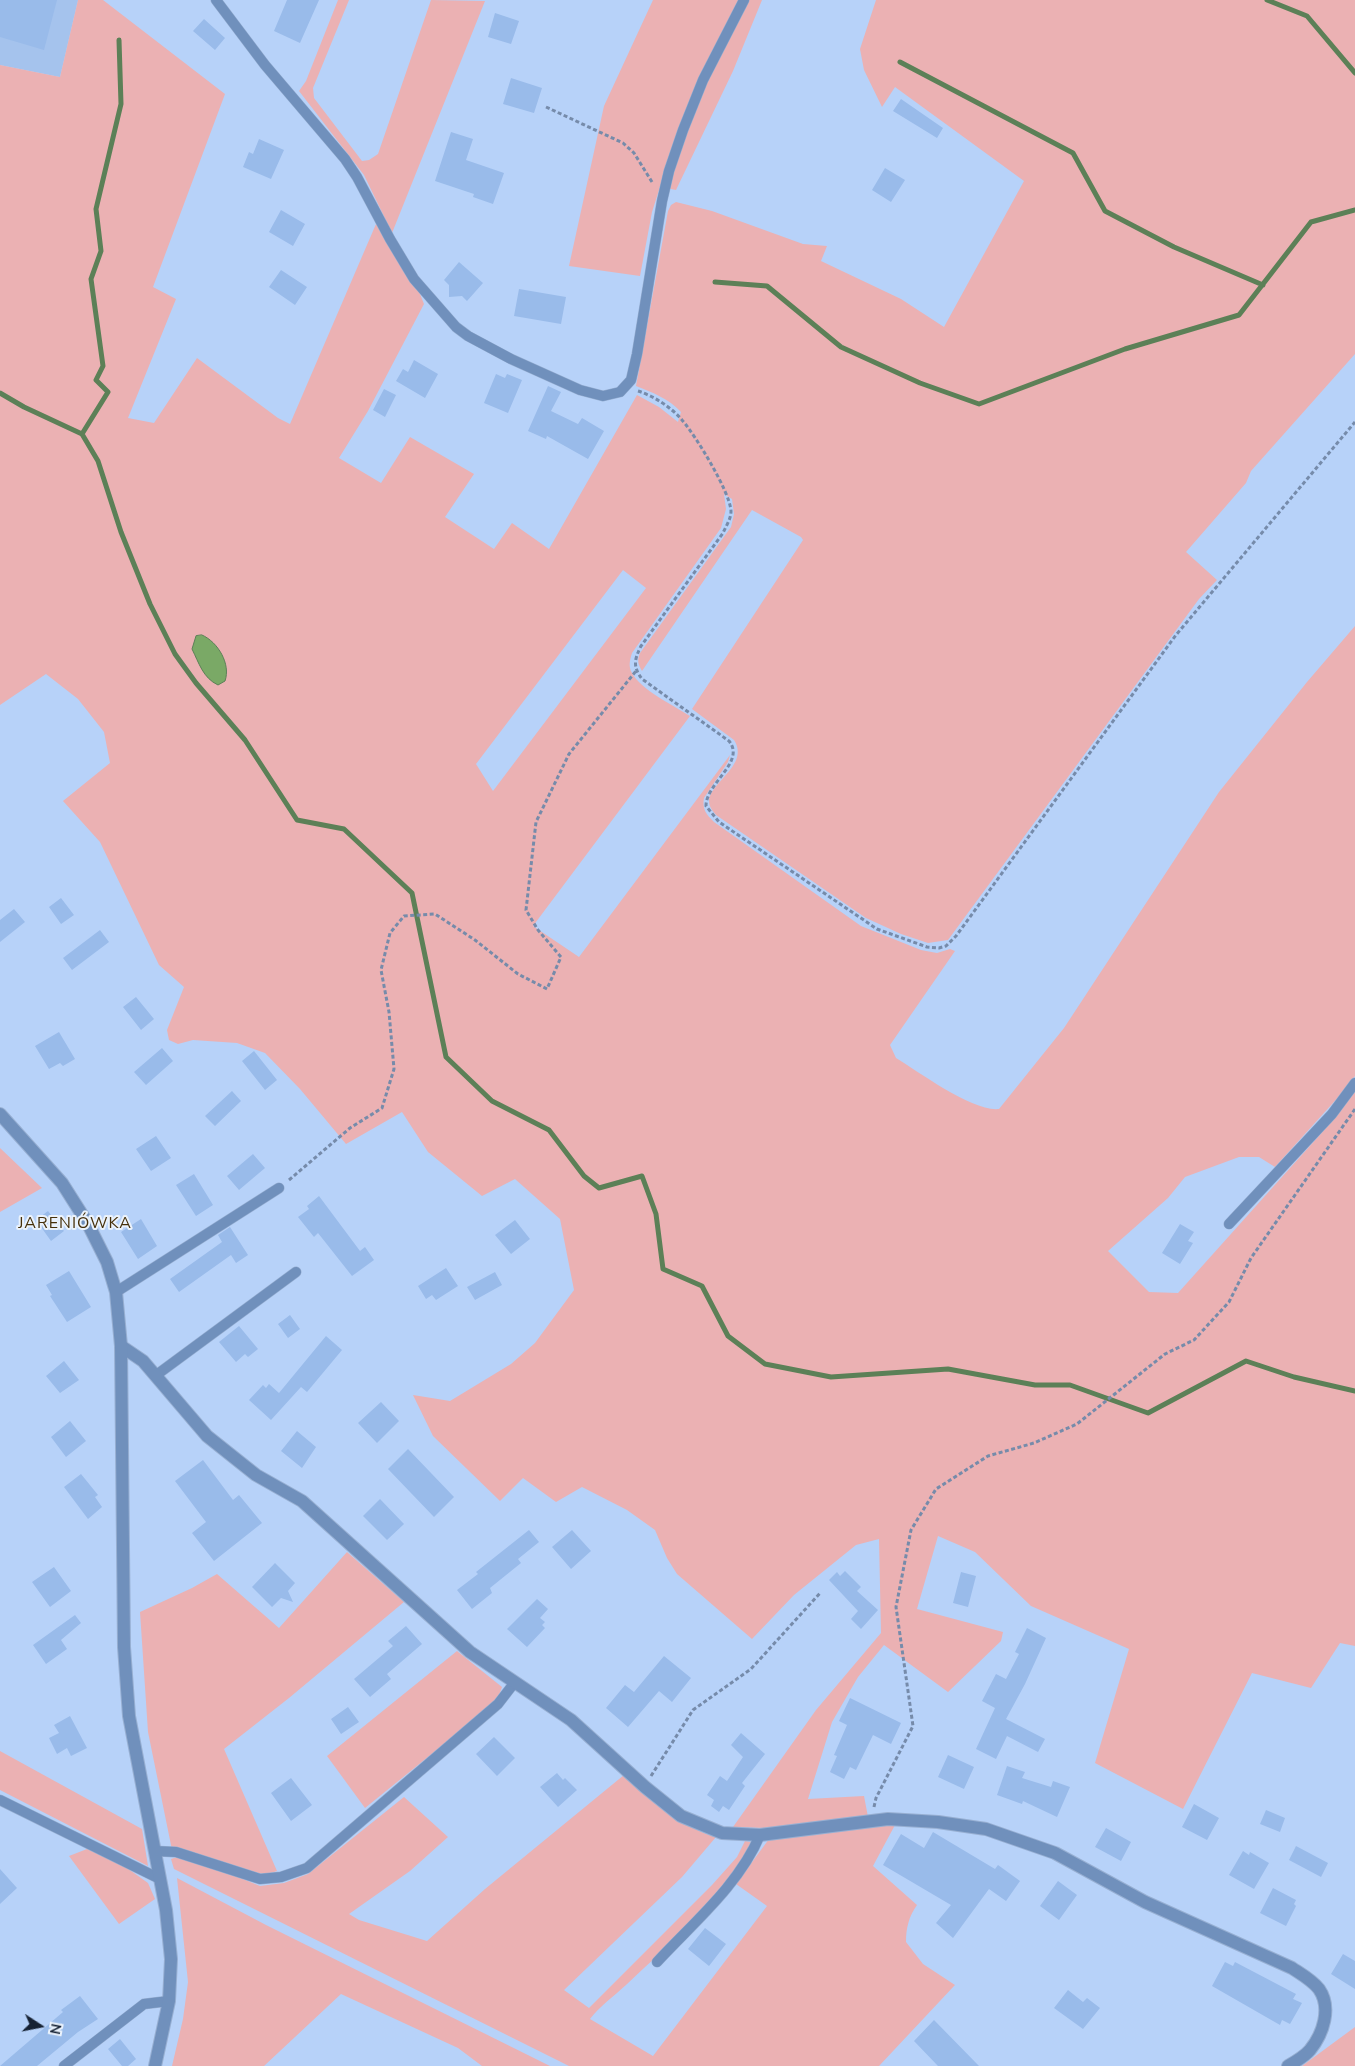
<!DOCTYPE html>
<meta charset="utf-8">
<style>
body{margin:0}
#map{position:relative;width:1355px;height:2066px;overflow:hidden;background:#b7d2f9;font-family:"Nunito Sans",sans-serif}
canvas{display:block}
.north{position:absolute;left:15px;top:2001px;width:50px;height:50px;-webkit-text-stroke:4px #eaf2fc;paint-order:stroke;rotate:101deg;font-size:14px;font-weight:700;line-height:20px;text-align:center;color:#162234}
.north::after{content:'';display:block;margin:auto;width:18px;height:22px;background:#162234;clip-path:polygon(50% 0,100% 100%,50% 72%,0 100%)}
</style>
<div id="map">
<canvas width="1355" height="2066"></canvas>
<div class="north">N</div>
</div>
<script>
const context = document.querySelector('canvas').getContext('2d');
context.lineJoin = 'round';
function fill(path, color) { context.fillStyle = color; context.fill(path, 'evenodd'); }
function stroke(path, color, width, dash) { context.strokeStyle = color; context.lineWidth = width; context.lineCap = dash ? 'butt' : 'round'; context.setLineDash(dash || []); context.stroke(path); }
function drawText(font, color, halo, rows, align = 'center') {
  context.font = font + ' "Nunito Sans",sans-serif'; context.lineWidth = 4; context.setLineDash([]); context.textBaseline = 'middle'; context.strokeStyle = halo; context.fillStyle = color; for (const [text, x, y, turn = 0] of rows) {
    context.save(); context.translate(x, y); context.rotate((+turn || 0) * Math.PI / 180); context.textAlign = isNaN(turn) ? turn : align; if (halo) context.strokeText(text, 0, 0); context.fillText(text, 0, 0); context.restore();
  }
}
const built = new Path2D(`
 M0,0h78l-18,77 -60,-12z`);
const green = new Path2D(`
 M78,0h25l122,94 -72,193 23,12 -48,119 26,5 43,-65 81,60 12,6 86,-200 28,46 14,19 6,15 -56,107 -29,47 42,25 29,-46 64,37 -29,43 49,32 18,-26 37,26 88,-154 22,12 19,15 3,-10c-13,-14 -28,-19 -45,-26l32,-175 3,-6 5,-3 36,9 91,33 24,2 -6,15 80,38 43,28 80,-146 -129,-94 -13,20 -18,-37 -4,-21 16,-49h479v354l-104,117 -5,12 -60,69 31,28 -18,19 -251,341 -20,3 -27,-9 -35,-16 -150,-103c-3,-4 -7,-8 -7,-14 1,-19 41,-36 25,-61l-42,-31 111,-169 -2,-3 -49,-27 -110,161c-4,-7 -5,-10 -2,-18l91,-126 3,-13 -2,-15 -8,-5 2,15 -5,19 -89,125c-2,7 -4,13 0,20 9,17 41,32 58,43l-157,210 46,31 151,-202 -2,7 -24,36c-2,11 2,16 10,24l147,104 60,24 16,3 13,-4 5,2 -65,94 6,13c23,14 77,54 103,51l65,-81 155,-236 88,-110 48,-56v450l-13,17 -67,74 -16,-10h-20l-54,20 -17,21 -60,53 41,41 29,1 156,-174 21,-28v555l-15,-3 -29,45 -59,-15 -69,136 -88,-46 34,-114 -98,-43 -56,-54 -37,-16 -21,73 86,23 -2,9 -53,51 -64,-47 -26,32 -26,45 -24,77 56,-3 4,21 -103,11 -32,-1 83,-117 65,-77 -2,-94 -23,6 -62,50 -42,44 -75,-65 -10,-16 -12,-28 -28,-20 -45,-23 -26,15 -33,-24 -23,23 -67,-65 -20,-41 37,6 61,-37 24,-21 39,-53 -14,-71 -45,-40 -33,17 -54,-44 -26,-40 -56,32 -46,-55 -35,-36 -28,-10 -44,-3 -15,4 -9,-4 -2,-10 17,-43 -25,-22 -59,-123 -37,-41 47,-38 -6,-31 -26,-33 -32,-25 -46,31v-640l60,12zM623,570l23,18 -153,203 -17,-27z
 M338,0h11l-36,88 1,10 48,63 7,-1 9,-6 53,-154 54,1 -93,232 -28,-58 -65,-84 7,-10z
 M653,0h109l-29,71 -57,119 -16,-3 -8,25 -12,64 -71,-10 35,-160z
 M0,1148l42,40 -42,24z
 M347,1552l57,50 -115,96 -65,51 53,122 -12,4 -88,-25h-5l-24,-118 -8,-120 52,-24 25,-14 62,54z
 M457,1651l45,36 -5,14 -132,107 -38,-52z
 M0,1751l142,78 6,37 -148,-76z
 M624,1775c29,24 55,52 92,62l-34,40 -118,113 25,18 123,-123 25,-28 8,-16 6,1c-22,53 -83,103 -125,143 -12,11 -26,21 -36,34l63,37 114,-150 -31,-22 33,-45 114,-15 12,1 -22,41 44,39c-8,11 -11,23 -11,37l17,22 32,21 -76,81h-310l-395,-197 -3,-10 6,-2 49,15 34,14 24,-3 24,-9 96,-77 44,40 -38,34 -61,43 10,6 68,21 58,-52z
 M87,1849l33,14 28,20 7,16 -36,25 -50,-68z
 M177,1878l89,47 284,141h-68l-24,-18 -117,-54 -77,72h-92l11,-47 5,-37z
 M1355,2027v39h-53z`);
const water = new Path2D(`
 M202,635c16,7 29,29 23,46l-7,4c-15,-7 -19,-22 -26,-36l4,-13z`);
const stream = new Path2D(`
 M1267,0l40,16 48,57
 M900,62l173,91 32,58 69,36 89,38
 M715,282l52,4 74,61 79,36 59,21 146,-55 114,-34 72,-93 44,-12
 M0,393l24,14 58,27 16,27 23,71 29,72 25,50 21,29 49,57 52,80 47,9 68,64 34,164 46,44 57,29 35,46 15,12 43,-12 14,38 7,55 39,17 26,50 37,28 66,13 117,-8 87,16h35l78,28 98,-52 48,16 61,14
 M82,434l26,-42 -12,-12 7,-14 -12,-87 10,-28 -5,-42 25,-105 -2,-64`);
const building = new Path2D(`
 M0,0h57l-13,50 -44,-13z
 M287,0h32l-19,43 -26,-12z
 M495,13l24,8 -8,23 -23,-7z
 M204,19l21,19 -10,12 -22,-19z
 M511,78l31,10 -8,25 -31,-9z
 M901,99l42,29 -6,10 -44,-27z
 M451,132l22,7 -7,21 38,13 -11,31 -20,-7 1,-3 -39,-13z
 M259,139l25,11 -13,29 -28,-12 6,-15 4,2z
 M885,168l20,12 -14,22 -19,-12z
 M281,210l24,14 -12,22 -24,-14z
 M459,262l24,21 -16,18 -5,-5 -13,1v-12l-5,-5z
 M281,270l26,17 -12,18 -26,-18z
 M519,289l47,8 -5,27 -47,-8z
 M414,360l24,14 -13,24 -29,-17 7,-12 5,3z
 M496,374l9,4 2,-4 15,6 -14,33 -24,-10z
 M548,386l13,6 -10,19 27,13 4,-6 22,13 -16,28 -41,-23 -1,3 -18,-8z
 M384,389l12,6 -11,22 -12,-7z
 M61,898l13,17 -13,9 -12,-17z
 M14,909l11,13 -25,20v-22z
 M100,930l9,12 -37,28 -9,-12z
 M136,997l18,22 -13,11 -18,-23z
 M59,1032l16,27 -12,7 -3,-3 -11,6 -14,-23z
 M162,1048l11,13 -27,24 -12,-13z
 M254,1051l23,29 -12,10 -23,-29z
 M232,1091l9,10 -26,25 -10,-10z
 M156,1136l15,22 -20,13 -15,-22z
 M253,1154l12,14 -26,22 -12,-14z
 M194,1174l19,31 -17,11 -20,-31z
 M319,1196l41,55 5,-4 9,13 -22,16 -34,-43 -4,4 -16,-20 11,-8 -2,-3z
 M48,1211l16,20 -13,10 -15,-21z
 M141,1219l16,27 -19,13 -17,-27z
 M515,1220l15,19 -19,15 -16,-19z
 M1180,1224l14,8 -6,9 5,2 -13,21 -18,-11z
 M230,1227l18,28 -12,8 -5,-8 -52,37 -9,-13 52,-37 -4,-7z
 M446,1268l12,18 -22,14 -4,-5 -6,4 -8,-13z
 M69,1271l22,36 -24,15 -17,-26 2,-1 -6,-10z
 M495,1272l7,13 -27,15 -8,-13z
 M290,1315l10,14 -12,9 -10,-14z
 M239,1326l19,23 -10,8 -3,-3 -9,8 -17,-20z
 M326,1336l16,14 -35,42 -6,-5 -30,33 -22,-20 14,-15 3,3 3,-4 10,9z
 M64,1361l15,19 -19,13 -14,-17z
 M381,1402l18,19 -22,22 -19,-20z
 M70,1421l16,20 -20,16 -15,-20z
 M297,1431l19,16 -14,21 -21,-17z
 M408,1449l46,48 -20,20 -46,-48z
 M203,1460l30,40 6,-5 23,28 -48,38 -22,-28 14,-11 -31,-41z
 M81,1474l17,21 -3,2 7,10 -14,12 -24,-32z
 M380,1499l24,25 -17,16 -24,-24z
 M529,1530l10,12 -21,17 3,4 -31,25 2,5 -20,16 -15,-19 21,-16 -2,-2z
 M572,1530l19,21 -20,18 -19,-22z
 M275,1563l20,20 -7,8 5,11 -12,-4 -9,9 -20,-20z
 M54,1567l17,24 -21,16 -18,-25z
 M845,1571l16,16 -4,4 21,19 -17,19 -10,-10 7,-8 -29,-31 8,-8 3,4z
 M961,1572l15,4 -8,31 -15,-4z
 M537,1599l11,10 -8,9 5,4 -3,3 3,3 -18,19 -20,-18z
 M75,1615l6,8 -20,17 6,9 -21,15 -13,-19z
 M406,1626l16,18 -35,30 4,5 -21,18 -16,-18 39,-33 -5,-5z
 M1027,1628l19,10 -21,46 -19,35 39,20 -7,13 -31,-16 -11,23 -20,-10 19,-41 -13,-7 14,-27 10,5 13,-25 -4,-2z
 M664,1656l27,22 -19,24 -13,-11 -31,36 -22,-19 19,-23 9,7z
 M850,1698l51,25 -10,21 -18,-9 -17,35 -6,-3 -6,12 -14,-7 7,-16 -3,-1 13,-30 -8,-4z
 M348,1707l11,15 -18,12 -10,-15z
 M70,1716l17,32 -16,8 -4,-8 -10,6 -8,-16 10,-5 -5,-8z
 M741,1733l24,21 -23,29 3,3 -16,24 -6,-4 -4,6 -8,-6 3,-6 -7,-5 13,-19 7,5 16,-24 -12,-12z
 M494,1737l21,21 -18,18 -21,-22z
 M948,1755l26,12 -10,22 -26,-12z
 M1007,1766l18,6 -3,6 29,9 2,-6 17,6 -13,30 -34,-16 -1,3 -25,-9z
 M557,1773l6,7 2,-2 12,12 -19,17 -18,-20z
 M291,1778l21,27 -21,16 -20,-28z
 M1194,1804l25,14 -12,22 -25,-13z
 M1266,1810l19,8 -5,14 -20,-8z
 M1106,1828l25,14 -10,19 -26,-14z
 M933,1832l62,37 3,-4 22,16 -14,20 -17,-12 -36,49 -17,-15 15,-18 -68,-40 18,-31 23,14z
 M1296,1846l32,17 -7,14 -32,-17z
 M1243,1851l6,4 1,-3 19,11 -15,26 -25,-14z
 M0,1869l17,19 -17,16z
 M1058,1881l19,14 -18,25 -19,-14z
 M1273,1888l23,12 -2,4 2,2 -10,20 -26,-13z
 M705,1928l21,16 -17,22 -21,-17z
 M1343,1954l12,7v28l-24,-15z
 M1225,1962l8,4 2,-4 61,32 -3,5 9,4 -12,21 -8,-4 -2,5 -68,-39z
 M1068,1990l15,12 4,-4 13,10 -17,21 -29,-21z
 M80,1996l18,23 -20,13 -41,34h-37l63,-54 -2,-2z
 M934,2020l45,46h-41l-24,-25z
 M120,2039l16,20 -8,7h-6l-14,-17z`);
const path = new Path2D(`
 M546,107l77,36 11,10 18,29
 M638,391c16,5 34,17 44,29 14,16 48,72 49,91 0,8 -5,15 -8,22l-82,113c-7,14 -8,21 1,33l87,62c17,21 -23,42 -23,65l13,16 158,107 50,18 12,1 7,-2 10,-10 220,-301 179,-213
 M289,1180l61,-52 32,-20 12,-39 -5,-57 -8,-42 9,-37 14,-17 31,-2 40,26 43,34 29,15 14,-32 -23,-27 -12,-20 10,-88 33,-68 67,-83
 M651,1776l42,-66 58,-41 70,-77
 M874,1807l2,-9 37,-72 -17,-119 15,-77 25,-41 52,-33 46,-13 43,-19 88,-70 29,-14 35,-38 22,-44 104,-149`);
const service = new Path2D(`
 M216,0l49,65 80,94 12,18 33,62 24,40 42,48 12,9 43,23 69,31 23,6 17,-4 11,-12 6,-26 25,-153 7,-30 14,-41 20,-50 41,-80
 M1229,1224l103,-110 23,-31
 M116,1292l163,-104
 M155,1376l141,-104
 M0,1800l160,79
 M154,1851l22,1 84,27 21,-2 26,-9 191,-164 17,-22
 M657,1962c36,-39 82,-77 103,-127
 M64,2066l80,-62 25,-3`);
const minor = new Path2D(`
 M121,1346l22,15 64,75 49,39 46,26 168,151 101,68 74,67 36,29 41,17 38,2 128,-16 50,3 48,7 69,24 90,49 147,66c9,6 20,12 27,21 13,19 4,45 -9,61 -6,7 -15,12 -22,16`);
const tertiary = new Path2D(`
 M0,1114l62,69 26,41 19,38 9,30 5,54 3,301 5,69 37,194 5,49 -2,42 -14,65`);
const quarterNames = [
 ["JARENIÓWKA",75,1224]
];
fill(built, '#a5c3ed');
fill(green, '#ebb1b3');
fill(water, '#7aa966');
stroke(water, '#5c8057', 1);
stroke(stream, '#5c8057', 5);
fill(building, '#99bbea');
stroke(service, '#97afd2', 11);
stroke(minor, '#97afd2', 14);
stroke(tertiary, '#97afd2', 14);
stroke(path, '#768baa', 3, [4, 2.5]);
stroke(service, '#7090bc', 10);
stroke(minor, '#7090bc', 12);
stroke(tertiary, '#7090bc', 12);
context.letterSpacing = '1px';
drawText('16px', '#46300a', '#eaf2fc', quarterNames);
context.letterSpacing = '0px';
</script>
